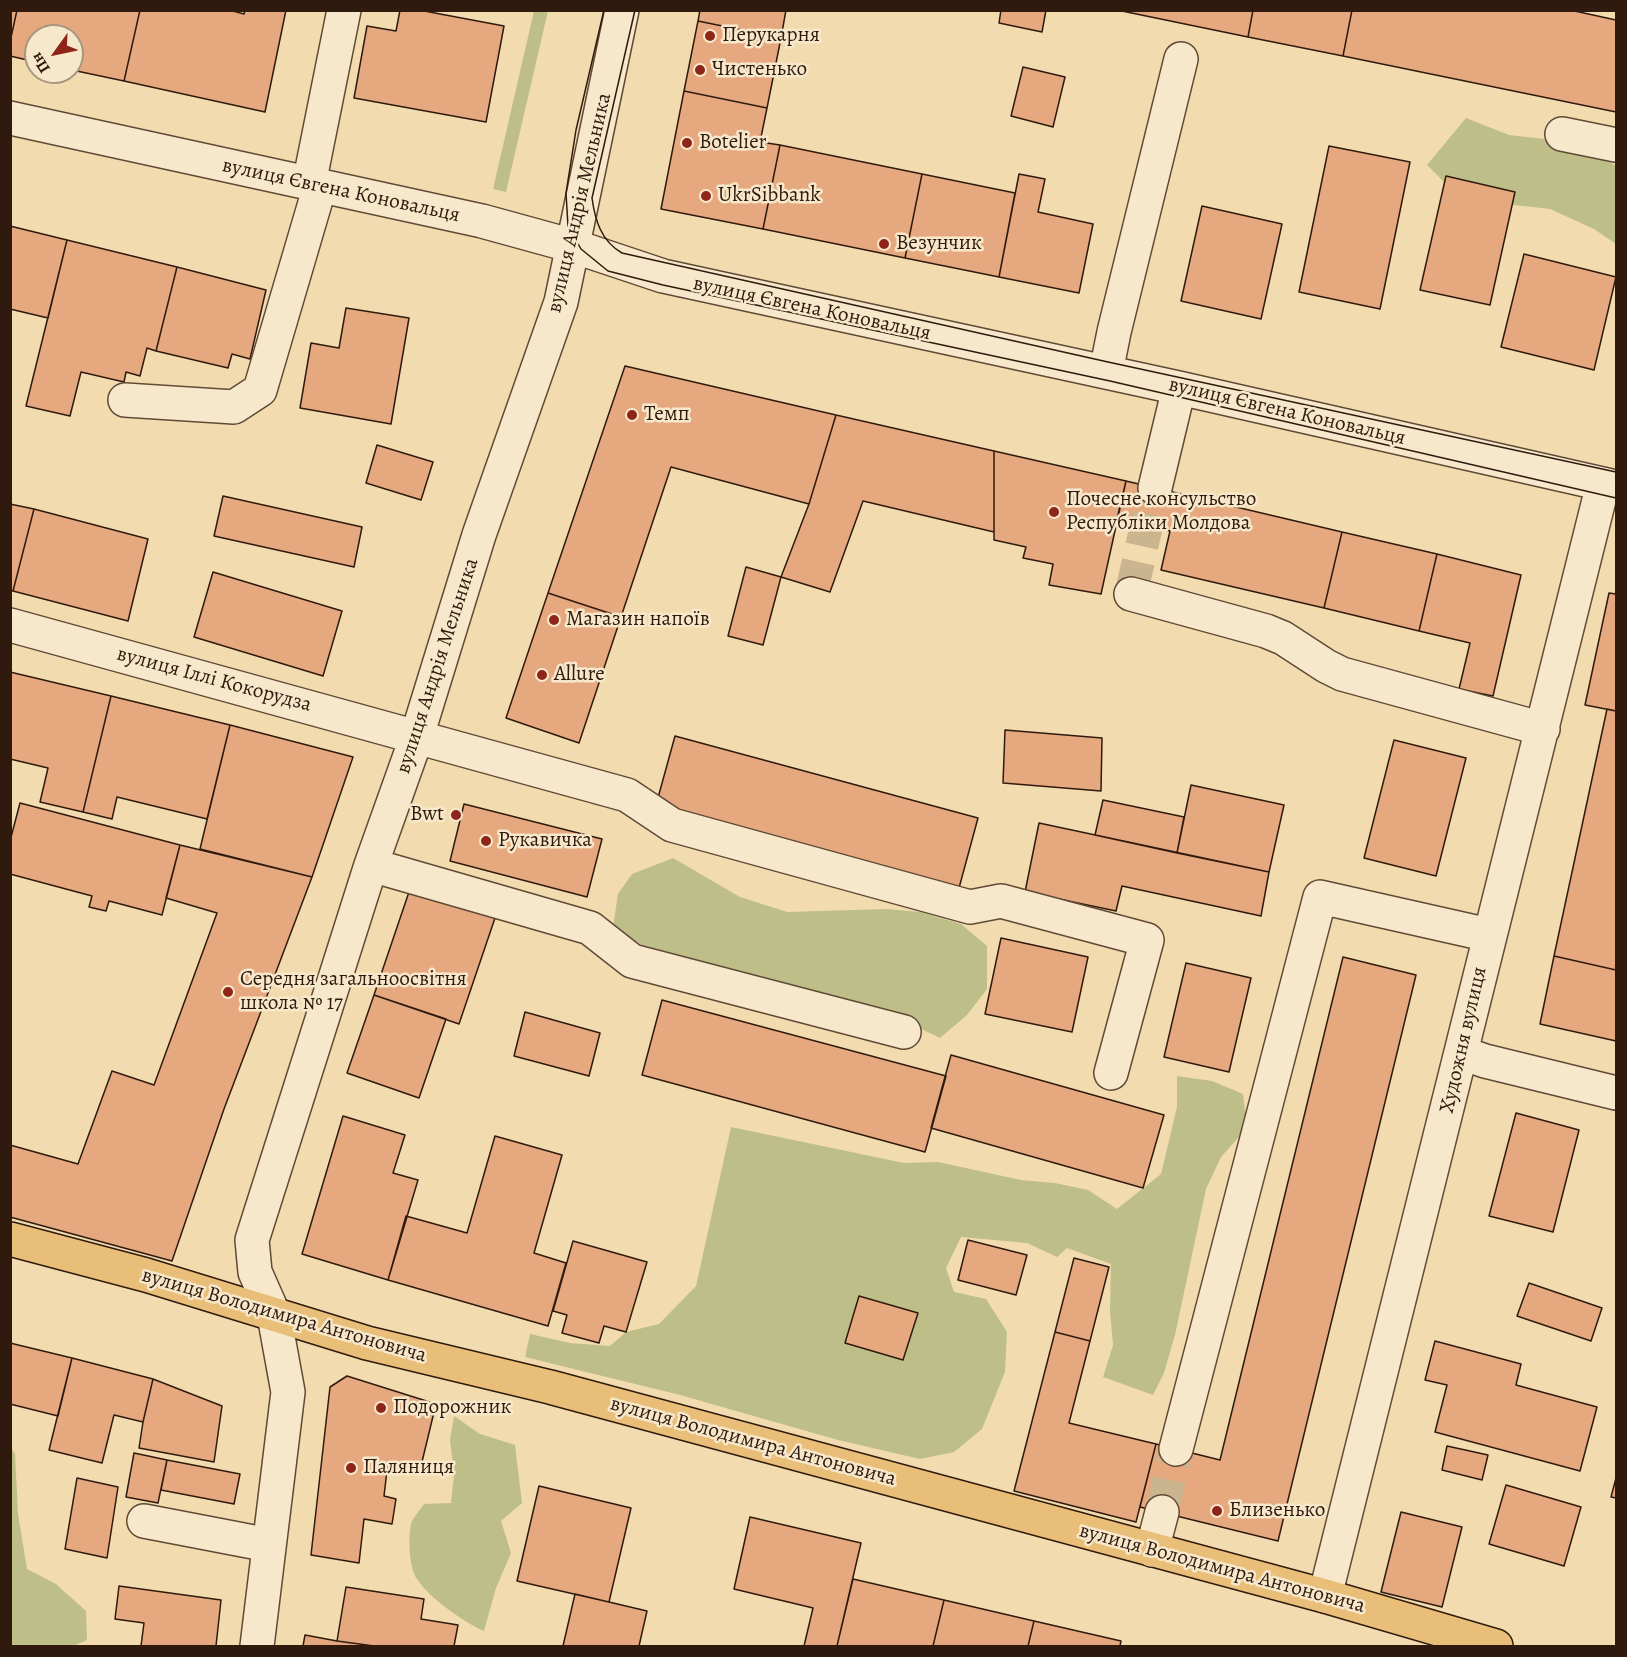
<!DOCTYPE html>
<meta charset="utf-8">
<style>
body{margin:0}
#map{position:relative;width:1627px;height:1657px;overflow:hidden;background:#f2dcaf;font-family:Alegreya,serif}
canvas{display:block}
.frame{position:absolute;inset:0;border:12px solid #2f1a0d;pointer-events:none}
.north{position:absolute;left:24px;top:24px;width:60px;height:60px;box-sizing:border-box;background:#f7e8cb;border:2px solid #a7967f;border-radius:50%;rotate:237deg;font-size:16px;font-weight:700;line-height:24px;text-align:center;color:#2f1a0d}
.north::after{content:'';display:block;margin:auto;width:21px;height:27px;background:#8f2418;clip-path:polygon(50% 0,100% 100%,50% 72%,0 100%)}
</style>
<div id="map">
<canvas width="1627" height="1657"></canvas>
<div class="frame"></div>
<div class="north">Пн</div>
</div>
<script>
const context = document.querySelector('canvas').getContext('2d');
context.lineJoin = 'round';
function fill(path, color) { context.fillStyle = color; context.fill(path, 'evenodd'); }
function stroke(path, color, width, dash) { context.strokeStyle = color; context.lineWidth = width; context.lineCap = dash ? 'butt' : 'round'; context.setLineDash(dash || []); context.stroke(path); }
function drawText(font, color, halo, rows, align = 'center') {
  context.font = font + ' Alegreya,serif'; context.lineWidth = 5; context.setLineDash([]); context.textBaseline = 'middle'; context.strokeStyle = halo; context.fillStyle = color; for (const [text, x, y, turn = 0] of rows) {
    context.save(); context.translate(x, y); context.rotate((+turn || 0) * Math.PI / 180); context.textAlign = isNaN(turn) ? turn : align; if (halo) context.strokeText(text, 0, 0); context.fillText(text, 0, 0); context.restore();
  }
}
const green = new Path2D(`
 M534,11h14l-42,181 -13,-3z
 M1466,118l43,17 72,8 35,23v78l-22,-15 -44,-20 -53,-6 -41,-9 -29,-29z
 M673,858l67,39 47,15 99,-3 34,3 41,12 26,22v43l-20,26 -27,23 -31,-15 -262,-75 -34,-21 5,-33 14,-20z
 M1177,1076l35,5 31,13 4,34 -26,29 -15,32 -31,146 -11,38 -11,22 -50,-18 10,-32 -3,-34 1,-47 -44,-16 -10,9 -30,-14 -66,-6 -15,31 8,24 32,7 21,33 -2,40 -23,57 -28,23 -34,7 -82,-19 -158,-45 -155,-38 5,-23 40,9 40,3 16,-14 33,-8 37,-38 35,-159 173,36 34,-1 83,18 34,3 33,7 29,19 44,-35 16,-67z
 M454,1416l26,18 35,11 7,58 -21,18 10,32 -15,35 -12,43c-18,-7 -57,-35 -67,-52 -8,-11 -9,-42 -6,-55 2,-7 9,-14 13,-20l27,-1 3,-28 -4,-35z
 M10,1446l5,8 3,60 9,55 29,15 30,27 1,29 -14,6h-62z`);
const building = new Path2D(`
 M10,10h7l-7,32z
 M17,10h123l-16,71 -52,-11v-34h-36v26l-26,-6v-14z
 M140,10h89l15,4 1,-4h41l-21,102 -141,-31z
 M400,10h19l85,16 -18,96 -132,-24 13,-72 29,5z
 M700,10h86l-5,28 -83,-17z
 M1001,10h45l-4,22 -43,-9z
 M1117,10h136l-5,27z
 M1253,10h99l-9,46 -95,-19z
 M1352,10h218l46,10v92l-273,-56z
 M698,21l83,17 -14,70 -83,-17z
 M1023,67l42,10 -12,50 -42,-11z
 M684,91l83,17 -7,34 20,3 -17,84 -102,-20z
 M780,145l142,29 -17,84 -142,-29z
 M1329,146l81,16 -30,147 -81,-17z
 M922,174l93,19 -16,84 -94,-19z
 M1019,174l26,5 -7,33 55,12 -14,69 -80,-16z
 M1446,176l69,16 -25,113 -70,-15z
 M1202,206l80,18 -21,95 -80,-18z
 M10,226l57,14 -19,78 -38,-9z
 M67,240l110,27 -21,84 -9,-3 -7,28 -14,-4 -2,10 -43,-10 -11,44 -44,-10z
 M1524,254l92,23 -22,93 -93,-23z
 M177,267l89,23 -16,69 -18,-5 -4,14 -72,-17z
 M346,308l63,10 -18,106 -91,-16 11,-65 28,5z
 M625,366l211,49 -27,89 -138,-37 -50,150 -73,-24z
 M836,415l158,36v81l-131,-31 -33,91 -49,-15 28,-73z
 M377,445l56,17 -12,38 -55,-17z
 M994,451l132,30 -25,113 -52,-9 4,-21 -30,-6 3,-11 -32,-7z
 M1126,481l216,51 -18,76 -163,-38 9,-39 -53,-12z
 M223,496l139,31 -8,40 -140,-31z
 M10,504l24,5 -21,82h-3z
 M34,509l114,30 -20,82 -115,-30z
 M1342,532l95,22 -18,77 -95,-23z
 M1437,554l84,21 -28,121 -34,-7 11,-46 -51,-12z
 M746,567l35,10 -18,68 -35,-9z
 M213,572l129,39 -19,65 -129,-39z
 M548,593l73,24 -42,126 -73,-25z
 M1609,593l7,1v117l-31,-6z
 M10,672l101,24 -28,116 -43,-10 8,-34 -38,-9z
 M111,696l119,29 -23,94 -90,-22 -5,22 -29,-7z
 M1607,709l9,2v259l-62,-14z
 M230,725l123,32 -41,120 -112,-28z
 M1005,730l97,8 -1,53 -98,-8z
 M675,736l303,82 -19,70 -303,-83z
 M1394,740l72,18 -30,118 -72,-18z
 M1191,785l93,20 -15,67 -92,-19z
 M1103,800l81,17 -7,36 -82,-18z
 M20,803l160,42 -18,70 -53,-14 -3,10 -17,-4 3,-11 -82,-22v-33z
 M464,804l138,35 -15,58 -137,-36z
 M1039,823l230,49 -8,44 -139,-30 -6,25 -91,-19z
 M180,845l132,32 -88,232 -52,152 -162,-44v-72l68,19 34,-93 42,14 63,-172 -51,-15z
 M410,889l85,29 -36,106 -85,-29z
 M1001,938l87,19 -16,75 -87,-18z
 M1554,956l62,14v71l-76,-17z
 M1343,957l73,18 -138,566 -138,-34 16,-63 64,16z
 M1186,963l65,15 -22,94 -65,-15z
 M374,995l72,24 -27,79 -72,-25z
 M662,1000l284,76 -21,76 -283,-77z
 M525,1012l75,21 -11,43 -75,-20z
 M951,1055l213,60 -21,73 -212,-60z
 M1516,1113l63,17 -26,102 -64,-16z
 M343,1116l62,19 -12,38 25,7 -30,100 -86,-26z
 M495,1136l67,19 -28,98 32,10 -18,63 -160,-46 18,-64 61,17z
 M968,1240l59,15 -11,40 -58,-15z
 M573,1241l74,21 -21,70 -22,-6 -5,17 -37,-10 5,-18 -14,-4z
 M1074,1258l35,9 -19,74 -35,-9z
 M1529,1283l73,25 -11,33 -74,-25z
 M859,1296l59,17 -15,47 -58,-17z
 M1055,1332l35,9 -21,82 87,21 -20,78 -122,-31z
 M1435,1341l86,23 -5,21 81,22 -17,64 -145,-39 12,-47 -22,-5z
 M10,1343l62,15 -14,58 -48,-12z
 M72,1358l81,21 -10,43 -29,-7 -12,48 -53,-13z
 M347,1376l89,28 -16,66 -32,-8 -4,34 12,3 -4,25 -28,-5 -5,44 -48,-8 19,-168z
 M153,1379l69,27 -8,56 -75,-14 4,-26z
 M1447,1446l41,9 -6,25 -40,-10z
 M134,1453l33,7 -9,43 -32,-6z
 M167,1460l73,14 -6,30 -73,-14z
 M77,1478l41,9 -11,71 -42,-9z
 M1616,1478v20l-5,-1z
 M1506,1485l75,22 -17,59 -75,-22z
 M539,1486l92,22 -22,94 -92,-21z
 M1401,1512l61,15 -20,80 -61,-15z
 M750,1517l111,26 -24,103h-33l9,-38 -79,-19z
 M853,1579l91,21 -11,46h-96z
 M119,1586l102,14 -5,46h-75l3,-23 -29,-4z
 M346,1587l78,12 -3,20 37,6 -4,21h-80l-37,-5z
 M575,1594l72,17 -8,35h-76z
 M944,1600l90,21 -6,25h-95z
 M1034,1621l87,20 -1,5h-92z
 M305,1635l32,6 37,5h-71z`);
const minorTunnel = new Path2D(`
 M1131,594l24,-106
 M1162,1512l14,-63`);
const minor = new Path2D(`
 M10,118l472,103 91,25 90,30 516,112 437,99
 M1562,134l54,11
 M309,184l35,-174
 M1106,372l8,-40 67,-273
 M125,400l109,7 26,-17 60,-204
 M1155,488l24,-100
 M1131,594l135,37 17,7 43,28 16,8 201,55
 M10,625l617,170 45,30 298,82 31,-6 146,39 -36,133
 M371,865l219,63 42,33 272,71
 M1462,1053l23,8 131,32
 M1176,1449l144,-552 169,38
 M144,1521l125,24
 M1152,1550l10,-38
 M1325,1596l278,-1112
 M257,1646l31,-254 -14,-77 -19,-43 -3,-32 119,-375 46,-129 62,-201 82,-233 61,-292`);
const major = new Path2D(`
 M10,1239l136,36 221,68 183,44 775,209 171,50`);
const tram = new Path2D(`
 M604,10l-28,120 -10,63 2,33 13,23 27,22 55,14 447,96 506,117
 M635,10l-43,188c3,22 9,43 30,55l486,109 508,110`);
const markers = [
 [710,36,6,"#8f2418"],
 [700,70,6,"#8f2418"],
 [687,143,6,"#8f2418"],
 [706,196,6,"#8f2418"],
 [884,244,6,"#8f2418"],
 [632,415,6,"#8f2418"],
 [1054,512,6,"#8f2418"],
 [554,620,6,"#8f2418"],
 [542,675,6,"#8f2418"],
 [456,815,6,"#8f2418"],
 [486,841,6,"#8f2418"],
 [228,992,6,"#8f2418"],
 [381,1408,6,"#8f2418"],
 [351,1468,6,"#8f2418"],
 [1217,1511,6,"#8f2418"]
];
const poiNames = [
 ["Перукарня",722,36],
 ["Чистенько",712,70],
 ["Botelier",699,143],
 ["UkrSibbank",718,196],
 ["Везунчик",896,244],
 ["Темп",644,415],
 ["Почесне консульство",1066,500],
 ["Республіки Молдова",1066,524],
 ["Магазин напоїв",566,620],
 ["Allure",554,675],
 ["Bwt",444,815,"right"],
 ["Рукавичка",498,841],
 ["Середня загальноосвітня",240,980],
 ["школа № 17",240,1004],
 ["Подорожник",393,1408],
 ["Паляниця",363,1468],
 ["Близенько",1229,1511]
];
const streetNames = [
 ["вулиця Євгена Коновальця",341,191,12],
 ["вулиця Андрія Мельника",580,203,-77],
 ["вулиця Євгена Коновальця",812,309,12],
 ["вулиця Євгена Коновальця",1287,412,13],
 ["вулиця Андрія Мельника",438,666,-72],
 ["вулиця Іллі Кокорудза",214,680,15],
 ["Художня вулиця",1464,1040,-77],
 ["вулиця Володимира Антоновича",284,1316,16],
 ["вулиця Володимира Антоновича",753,1442,15],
 ["вулиця Володимира Антоновича",1222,1569,15]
];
fill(green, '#bebf88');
fill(building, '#e5a87f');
stroke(building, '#2f1a0d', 1.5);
stroke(minorTunnel, '#cbb58f', 33, [33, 16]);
stroke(minor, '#604a36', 36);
stroke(major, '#2f1a0d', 36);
stroke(minor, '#f7e8cb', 33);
stroke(major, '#e9be78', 33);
stroke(tram, '#2f1a0d', 1.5);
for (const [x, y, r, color] of markers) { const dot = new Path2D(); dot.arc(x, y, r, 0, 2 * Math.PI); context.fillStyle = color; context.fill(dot); stroke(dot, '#f7e8cb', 2); }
drawText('21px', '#2f1a0d', '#f7e8cb', poiNames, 'left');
drawText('21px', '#2f1a0d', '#f7e8cb', streetNames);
</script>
